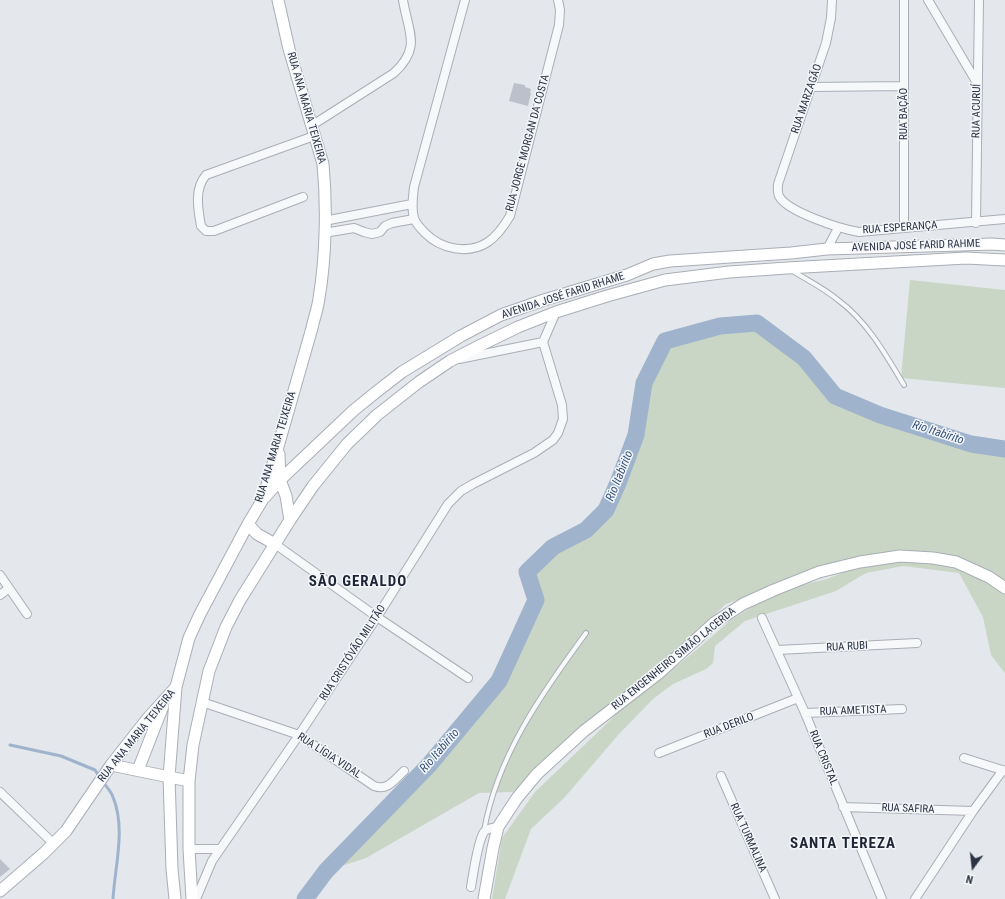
<!DOCTYPE html>
<meta charset="utf-8">
<style>
body{margin:0}
#map{position:relative;width:1005px;height:899px;overflow:hidden;background:#e4e7ec;font-family:"Roboto Condensed",sans-serif}
canvas{display:block}
.north{position:absolute;left:953px;top:847px;width:40px;height:40px;-webkit-text-stroke:3px #f4f6f9;paint-order:stroke;rotate:195deg;font-size:11px;font-weight:700;line-height:16px;text-align:center;color:#2b3445}
.north::after{content:'';display:block;margin:auto;width:14px;height:18px;background:#2b3445;clip-path:polygon(50% 0,100% 100%,50% 72%,0 100%)}
</style>
<div id="map">
<canvas width="1005" height="899"></canvas>
<div class="north">N</div>
</div>
<script>
const context = document.querySelector('canvas').getContext('2d');
context.lineJoin = 'round';
function fill(path, color) { context.fillStyle = color; context.fill(path, 'evenodd'); }
function stroke(path, color, width, dash) { context.strokeStyle = color; context.lineWidth = width; context.lineCap = dash ? 'butt' : 'round'; context.setLineDash(dash || []); context.stroke(path); }
function drawText(font, color, halo, rows, align = 'center') {
  context.font = font + ' "Roboto Condensed",sans-serif'; context.lineWidth = 3; context.setLineDash([]); context.textBaseline = 'middle'; context.strokeStyle = halo; context.fillStyle = color; for (const [text, x, y, turn = 0] of rows) {
    context.save(); context.translate(x, y); context.rotate((+turn || 0) * Math.PI / 180); context.textAlign = isNaN(turn) ? turn : align; if (halo) context.strokeText(text, 0, 0); context.fillText(text, 0, 0); context.restore();
  }
}
const green = new Path2D(`
 M910,280l95,10v98l-104,-10z
 M757,323l47,35 31,38 45,19 91,29 34,5v224l-14,-18 -8,-38 -24,-44 -56,-7 -37,7 -30,18 -91,30 -30,25 -2,17 -7,6 -33,15 -20,15 -34,35 -55,64 -33,31 -26,70h-13l10,-61 33,-46 87,-83 66,-52 43,-37 46,-29 50,-12 22,-9 -34,2 -89,32 -73,67 -73,58 -67,63 -34,1 -113,65 -40,13 103,-106 70,-84 37,-81 -9,-28 26,-25 33,-17 20,-20 12,-27 18,-48 8,-52 21,-42 55,-15z`);
const stream = new Path2D(`
 M10,745l51,11 34,14 4,6
 M102,781c4,5 9,10 11,16 13,32 2,68 0,102`);
const river = new Path2D(`
 M305,899l21,-28 103,-106 70,-84 37,-81 -9,-28 26,-25 33,-17 20,-20 12,-27 18,-48 8,-52 21,-42 55,-15 37,-3 47,35 31,38 45,19 91,29 34,5`);
const building = new Path2D(`
 M514,83l11,2v2l6,2 -1,4h1l-3,13 -19,-5z
 M0,859l10,10 -10,8z`);
const lane = new Path2D(`
 M791,270c16,10 33,18 47,30 29,21 48,55 66,85
 M484,831c13,-75 58,-138 102,-198`);
const street = new Path2D(`
 M465,0l-51,187c-1,10 -3,21 0,31 2,6 7,11 11,15 16,16 43,22 63,9 9,-6 16,-16 22,-26l49,-191 1,-15 -2,-10
 M832,0l-1,18 -5,25 -48,141c0,4 -1,8 1,12 8,16 62,33 80,36l146,-13
 M928,0l49,83
 M812,87l92,-1
 M311,126l83,-53c28,-26 14,-41 9,-73
 M303,197l-89,34h-8l-5,-5c-3,-17 -7,-37 5,-51l108,-39
 M324,221l88,-17
 M976,223l3,-223
 M904,228v-228
 M324,233l30,-5 10,4 8,2 8,-2 5,-6 7,-3 22,-4
 M827,249l11,-21
 M459,359l84,-17
 M275,544l102,73 91,61
 M0,575l27,39
 M0,595l9,-7
 M762,618l43,95 77,186
 M777,650l140,-7
 M202,702l97,33 75,51c14,5 20,-6 30,-15
 M805,713l97,-4
 M659,753l139,-55
 M964,758l41,13
 M721,776l54,123
 M0,792l54,52
 M843,807l130,4
 M189,849h31
 M471,887c2,-12 7,-47 13,-55 3,-4 9,-4 14,-5
 M196,899l16,-38 87,-126 78,-118 71,-113 13,-13 12,-7 61,-31 19,-13 5,-7 5,-14 -1,-14 -19,-63 13,-30
 M915,899l58,-88 30,-41`);
const secondary = new Path2D(`
 M279,454l1,26 6,16 4,24
 M265,497l15,-17 74,-70 21,-17 27,-21 59,-36 40,-21 43,-15 83,-25 26,-11 17,-3 121,-8 36,-4 165,-5 13,1
 M248,524l9,10 18,10
 M111,765l78,16
 M138,770l25,-64
 M0,891l44,-38 22,-22 45,-66 37,-47 28,-31 13,-49 11,-24 48,-90 15,-25 49,-171c2,-10 6,-20 7,-30 7,-41 8,-93 4,-134l-34,-115 -11,-49
 M175,899l-3,-30 -3,-92 7,-90
 M192,899l-3,-50v-68l4,-36 16,-74 17,-44 14,-27 50,-80 23,-34 34,-42 30,-29 42,-33 31,-21 31,-16 37,-18 38,-15 51,-16 58,-16 64,-8 58,-4 179,-10 39,2
 M484,899l9,-51 5,-21 19,-29 20,-24 47,-43 75,-58 55,-50 29,-19 31,-14 45,-18 41,-10 40,-6 33,2 23,4 33,15 16,11`);
const streetNames = [
 ["RUA MARZAGÃO",807,99,-71],
 ["RUA ANA MARIA TEIXEIRA",306,108,74],
 ["RUA ACURUÍ",977,111,-89],
 ["RUA BAÇÃO",904,114,-90],
 ["RUA JORGE MORGAN DA COSTA",528,143,-75],
 ["RUA ESPERANÇA",900,228,-4],
 ["AVENIDA JOSÉ FARID RAHME",916,246,-2],
 ["AVENIDA JOSÉ FARID RHAME",563,296,-18],
 ["RUA ANA MARIA TEIXEIRA",276,447,-73],
 ["RUA RUBI",847,647,-3],
 ["RUA CRISTÓVÃO MILITÃO",353,653,-57],
 ["RUA ENGENHEIRO SIMÃO LACERDA",674,659,-39],
 ["RUA AMETISTA",853,711,-2],
 ["RUA DERILO",729,726,-21],
 ["RUA ANA MARIA TEIXEIRA",137,736,-51],
 ["RUA LÍGIA VIDAL",329,756,33],
 ["RUA CRISTAL",823,758,68],
 ["RUA SAFIRA",908,809,2],
 ["RUA TURMALINA",748,838,66]
];
const waterNames = [
 ["Rio Itabirito",938,433,18],
 ["Rio Itabirito",620,476,-68],
 ["Rio Itabirito",440,751,-49]
];
const districtNames = [
 ["SÃO GERALDO",358,582],
 ["SANTA TEREZA",843,844]
];
fill(green, '#c9d6c5');
stroke(stream, '#9fb4cc', 3);
stroke(river, '#9fb4cc', 17);
fill(building, '#bbc0ca');
stroke(lane, '#a9aeb7', 6);
stroke(street, '#a9aeb7', 10);
stroke(secondary, '#a9aeb7', 13);
stroke(lane, '#f7f8fa', 4);
stroke(street, '#f7f8fa', 8);
stroke(secondary, '#fff', 11);
drawText('11px', '#2b3445', '#f4f6f9', streetNames);
drawText('italic 12px', '#34527a', '#f4f6f9', waterNames);
context.letterSpacing = '1px';
drawText('bold 15px', '#1d2536', '#f4f6f9', districtNames);
context.letterSpacing = '0px';
</script>
